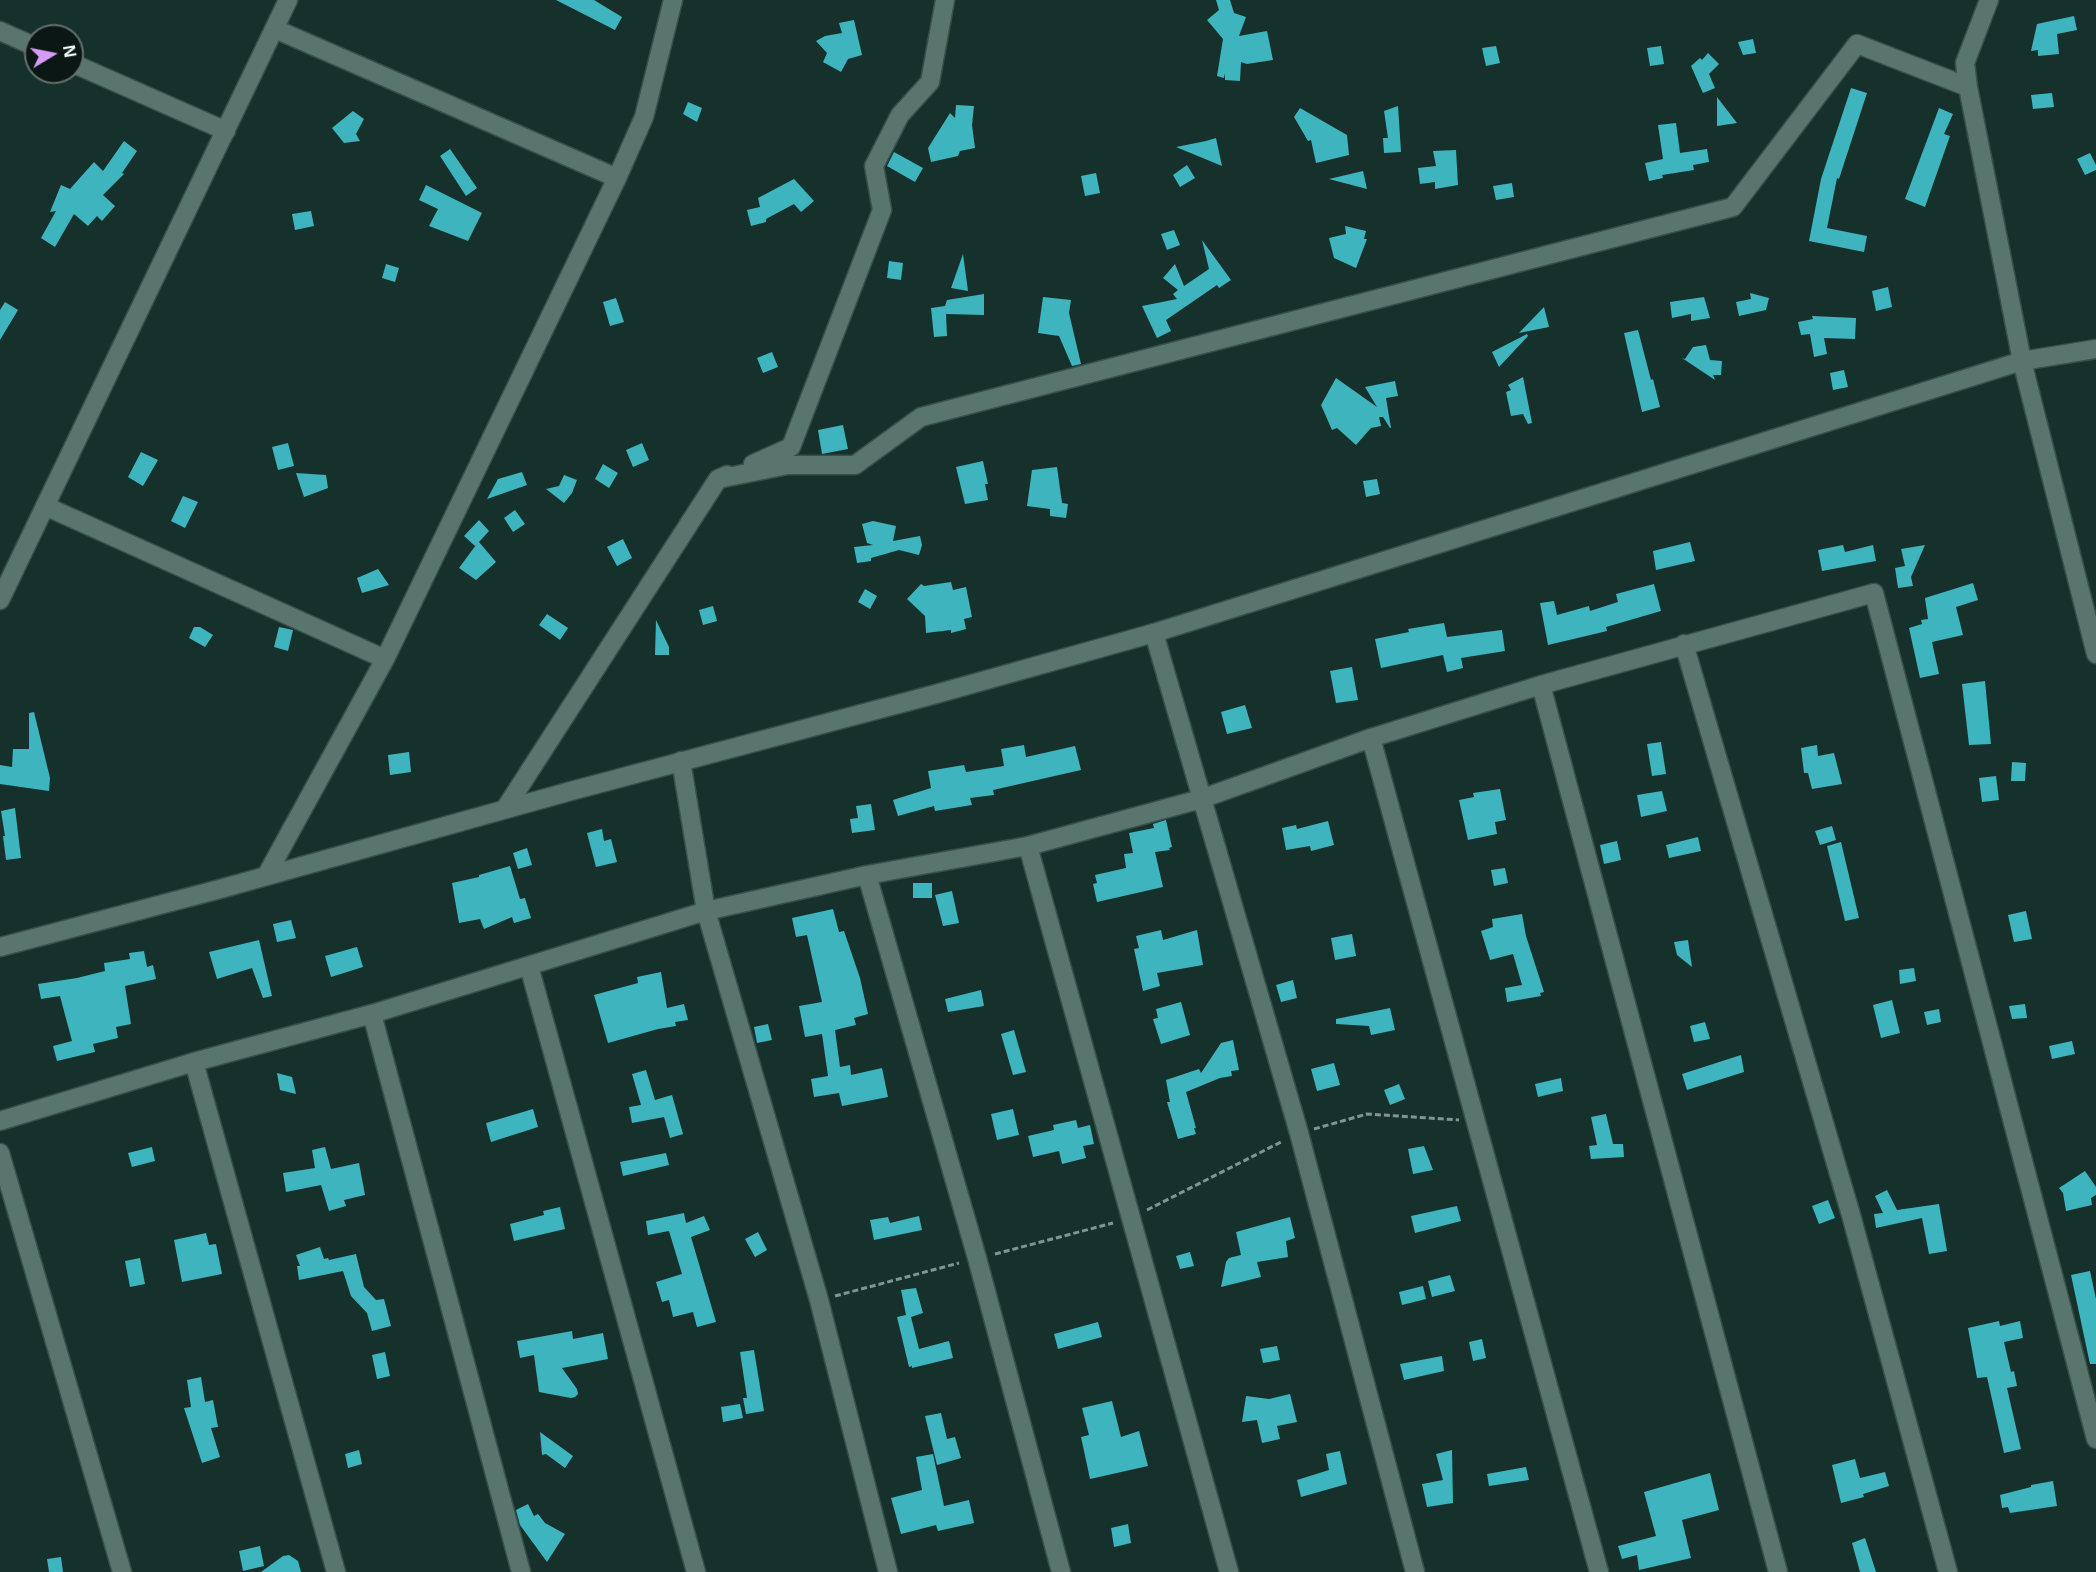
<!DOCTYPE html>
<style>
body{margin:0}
#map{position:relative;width:2096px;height:1572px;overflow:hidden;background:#16312b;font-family:"Open Sans",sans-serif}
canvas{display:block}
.north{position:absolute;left:24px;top:24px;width:60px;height:60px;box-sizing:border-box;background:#0b1714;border:2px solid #63716d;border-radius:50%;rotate:80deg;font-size:16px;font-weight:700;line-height:24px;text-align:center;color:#e8f8f3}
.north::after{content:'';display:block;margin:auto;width:21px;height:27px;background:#d59bfa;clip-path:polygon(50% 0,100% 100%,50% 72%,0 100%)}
</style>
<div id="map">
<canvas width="2096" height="1572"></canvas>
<div class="north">N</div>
</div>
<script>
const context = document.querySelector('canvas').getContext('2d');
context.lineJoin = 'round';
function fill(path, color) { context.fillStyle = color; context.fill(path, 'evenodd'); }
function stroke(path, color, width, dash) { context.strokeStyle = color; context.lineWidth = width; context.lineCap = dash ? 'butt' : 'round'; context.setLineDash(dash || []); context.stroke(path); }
const building = new Path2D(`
 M556,0h38l28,17 -7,13z
 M1216,0h14l4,13 12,4 -7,19 28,-5 6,29 -26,4 -6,-2 -1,19 -15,-1v-7l-1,5 -7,-2 6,-37 -16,-19 12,-10z
 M2074,16l3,14 -20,4 2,20 -21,2v-6l-7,1 6,-27z
 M854,20l8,35 -14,4 -7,13 -18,-10 4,-9 -11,-12 9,-5 17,-3 -3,-10z
 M1753,39l3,14 -13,2 -5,-13z
 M1496,46l4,17 -14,3 -4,-18z
 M1661,46l3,18 -14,2 -3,-18z
 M1708,53l11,11 -10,10 6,14 -12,5 -12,-27 9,-8 2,2z
 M1851,88l16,5 -28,86 -2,-1 -10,50 40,8 -3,16 -55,-11 12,-62z
 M2052,93l2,14 -21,2 -2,-14z
 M1717,97l20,26 -20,3z
 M688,102l14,6 -5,14 -14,-8z
 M956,105l18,1 -2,19 3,23 -15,3 -2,5 -27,6 -3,-14 22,-35 5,5z
 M1398,106l3,46 -17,1 -1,-15h5l-4,-27z
 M1300,108l47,27 2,20 -33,8 -5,-23 -3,1 -14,-24z
 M1939,108l14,6 -9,20 6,2 -25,71 -20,-8z
 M353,111l11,8 -8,15 4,7 -16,2 -12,-15z
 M1676,123l4,30 27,-4 2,13 -16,3 1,5 -32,5 1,3 -14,3 -4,-18 18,-4 -5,-34z
 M1216,138l6,28 -46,-19 30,-6z
 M124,141l13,10 -15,22 2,1 -21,21 12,11 -13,15 -5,-5 -9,10 -14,-12 -19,33 -14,-9 15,-27 -6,1 11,-27 9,4 24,-27 9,9z
 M450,149l27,39 -11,8 -26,-40z
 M1456,150l2,35 -23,4v-7l-15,2 -2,-16 18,-2 -3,-15z
 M894,152l29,16 -8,14 -28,-16z
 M2090,153l6,12v5l-11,5 -8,-16z
 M1187,165l8,13 -15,9 -7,-12z
 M1363,171l4,18 -38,-10z
 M1096,173l4,20 -15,3 -4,-20z
 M794,179l20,22 -13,11 -7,-8 -28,15v3l-15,4 -4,-16 13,-3 -2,-9z
 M1512,183l2,14 -18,3 -3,-14z
 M426,185l56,28 -14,28 -39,-15 9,-17 -19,-9z
 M311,211l3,15 -19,4 -3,-16z
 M1345,226l21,5 -2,8h3l-11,29 -22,-10 -5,-20 17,-4z
 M1174,230l6,15 -13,5 -6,-16z
 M1202,240l29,40 -12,8 -2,-3 -51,35 5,11 -14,7 -15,-32 35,-7 -4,-5 5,-4 -15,-12 12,-14 9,22 25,-17z
 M963,254l5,37 -17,-3z
 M889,261l14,2 -2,17 -14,-2z
 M386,264l13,4 -4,14 -13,-4z
 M1888,287l4,20 -16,4 -4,-20z
 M1750,293l19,5 -3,12 -27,6 -3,-14 15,-3z
 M984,294v21l-38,-1 1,22 -13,1 -3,-29 14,-2 2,-6z
 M1043,297l28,3 -2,13 12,51 -9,2 -13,-30 -21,-3z
 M1704,297l6,21 -19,3v-7l-19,4 -2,-16z
 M616,298l8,24 -14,4 -7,-24z
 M5,302l13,8 -18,30v-30z
 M1544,307l5,20 -30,6z
 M1812,316l44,2 -1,21 -31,-1 3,16 -13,3 -4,-23 -9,1 -3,-13 15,-3z
 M1638,330l13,50 2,-1 7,28 -18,5 -18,-79z
 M1527,334l1,2 -29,31 -7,-15z
 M1706,345l4,15 12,1 -1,14h-8l2,5 -33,-22 3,1 8,-12z
 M772,352l6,15 -15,6 -6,-15z
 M1844,370l4,17 -15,3 -3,-17z
 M1523,377l9,46 -4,1 -5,-10 -12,2 -5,-24 5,-2 -3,-5z
 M1336,378l41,29 -12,-20 30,-6 3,15 -12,2 5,30h-1l-7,-11h-4l2,9 -10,2 -15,17 -19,-17 -5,2 -11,-25z
 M843,425l5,24 -26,5 -4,-24z
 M288,443l6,23 -16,4 -6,-23z
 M642,443l7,17 -16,7 -7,-17z
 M141,452l17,8 -15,26 -15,-9z
 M983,461l5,23h-3l3,16 -23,4 -9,-37z
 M603,464l15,9 -9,15 -14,-9z
 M1057,467l5,36 6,1 -2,14 -16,-2v-7l-23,-3 5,-36z
 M522,472l5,13 -40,14 11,-20z
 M296,473l30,2 2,13 -24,9z
 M564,475l13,5 -5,13 -8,10 -18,-14 13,-3z
 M1377,479l3,15 -14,3 -3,-16z
 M183,496l15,6 -13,26 -14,-7z
 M515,510l10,14 -12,8 -9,-14z
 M479,520l10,11 -10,11 17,20 -20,18 -17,-12 17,-23 -1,1 -11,-10z
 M873,521l23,5 -3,15 27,-5 2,9 -3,10 -20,-5 -28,8v3l-14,2 -3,-16 19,-2 -6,-2 -5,-19z
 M623,539l9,19 -15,8 -10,-19z
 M1690,542l5,19 -39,9 -3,-19z
 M1843,545l2,7 28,-7 3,16 -54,10 -4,-21z
 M1925,545l-14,32 2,9 -15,2 -3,-20 10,-2 -4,-17z
 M378,569l11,16 -27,8 -5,-15z
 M951,582l2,8 13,-3 6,30 -8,2 2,10 -15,4v-3l-25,3 -1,-17 -18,-17 14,-15 3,2z
 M1973,583l5,17 -22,7 7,28 -31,7 7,32 -19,4 -11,-50 13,-4 -1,-4 7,-1 -3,-21z
 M1654,584l7,27 -55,16 1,4 -59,14 -8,-42 14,-2 3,14 32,-9 1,5 28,-9 -2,-8z
 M865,589l12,7 -7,13 -12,-7z
 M713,606l4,15 -14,4 -4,-15z
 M547,614l21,14 -8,12 -21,-15z
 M656,620l13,27v8h-14z
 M1444,623l3,14 55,-7 3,21 -44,7 2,10 -16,4 -4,-17 -62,13 -6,-29 34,-7 -1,-3z
 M194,627h6l13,8 -8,12 -16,-9z
 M279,627l14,3 -5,21 -14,-4z
 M1352,667l6,33 -22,3 -6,-32z
 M1985,681l6,63 -22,1 -7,-61z
 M1245,705l7,23 -25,6 -6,-22z
 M34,712l16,66 -1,13 -49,-7v-19l12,2 1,-18h16v-36z
 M1661,742l5,32 -14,2 -5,-32z
 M1024,745l2,12 49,-11 6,24 -88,20 1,5 -24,3 2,7 -37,6 -1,-5 -36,10 -5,-16 38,-12 -3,-17 36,-6 2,7 38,-6 -3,-17z
 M1817,745l1,11 16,-3 8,31 -30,5 -4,-16h-4l-3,-25z
 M409,752l2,20 -21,3 -2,-20z
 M2012,762l14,1 -1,18h-14z
 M1996,776l3,24 -17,2 -3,-24z
 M1500,789l6,31 -11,2 2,12 -29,6 -9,-40 15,-3 -1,-4z
 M1662,791l5,20 -26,6 -4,-22z
 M871,804l4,26 -23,3 -2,-14 8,-1 -2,-12z
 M15,808l6,50 -15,2 -3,-24h2l-4,-25z
 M1166,820l6,27 -3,1 1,2 -15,2 8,35 -66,15 -4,-18 4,-1 -2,-8 31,-7 -2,-14 9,-1 -4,-20 25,-5 -1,-4z
 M1328,821l6,24 -23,6 -1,-5 -24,4 -4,-22 14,-3 1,4z
 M1832,826l4,14 -16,5 -5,-14z
 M602,829l2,12 7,-2 6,23 -21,5 -9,-34z
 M1698,837l3,14 -32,7 -3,-13z
 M1617,841l4,19 -17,4 -4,-19z
 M1841,842l18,76 -14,3 -18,-75z
 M527,848l5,17 -14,4 -5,-16z
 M510,866l10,33 5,-1 6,20 -17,5 -2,-6 -28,12 -4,-10 -21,4 -7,-40 27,-6v-2z
 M1505,868l3,15 -14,3 -3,-16z
 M913,883h19v15h-19z
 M952,891l7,32 -16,3 -8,-31z
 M833,909l6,23 5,-1 16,47 8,36 -14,4 2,7 -21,5 5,37 10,-2 1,10 31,-7 6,29 -46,9 -3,-13 -25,4 -3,-18 17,-3 -6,-42 -17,3 -6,-31 23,-4 -15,-67 -11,2 -4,-19z
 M2026,911l6,28 -18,3 -6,-27z
 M1522,914l4,22 18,56 -4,1 1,3 -34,6 -2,-14 17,-3 -9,-31 -23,6 -9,-29 12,-4 -1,-8z
 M291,920l5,18 -19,4 -4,-18z
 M1161,930l2,10 34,-10 6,35 -46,8 3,13 -17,5 -9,-42 5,-1 -3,-12z
 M1352,934l4,22 -21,4 -4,-22z
 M259,940l13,56 -9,2 -11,-30 -35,11 -8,-27z
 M1688,940l4,27 -15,-12 -3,-13z
 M357,947l6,20 -32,10 -6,-21z
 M144,951l3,16 6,-2 3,14 -31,7 6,38 -15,3 2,11 -25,6 2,8 -38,9 -4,-15 19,-5 -12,-45 -19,3 -3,-15 39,-6 28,-7 -1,-8 26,-4 -1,-6z
 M1914,968l2,13 -16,3 -1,-14z
 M661,972l6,36 17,-4 4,16 -13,2 1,4 -18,3 -50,14 -14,-48 44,-12 -1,-6z
 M1293,980l4,18 -16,4 -5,-17z
 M981,990l3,16 -36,6 -3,-13z
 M1892,1000l8,33 -19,5 -8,-33z
 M1181,1002l9,33 -29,9 -8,-25 5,-1 -2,-9z
 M2025,1004l2,14 -15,1 -3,-13z
 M1390,1008l5,22 -24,5 -2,-9 -33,-2v-5z
 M1939,1009l2,13 -14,3 -3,-13z
 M1705,1022l5,17 -16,3 -4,-16z
 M768,1024l4,16 -15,3 -3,-16z
 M1014,1030l12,42 -13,3 -12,-41z
 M1233,1040l6,30 -8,1 1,5 -12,2 -34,14 10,36h-2l2,6 -18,5 -11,-37h3l-4,-22 33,-11 2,4 20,-30z
 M2072,1041l3,13 -23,5 -3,-13z
 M1741,1055l3,17 -57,18 -5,-16z
 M1334,1063l6,22 -23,6 -6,-22z
 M646,1070l9,30 17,-5 11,39 -13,4 -6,-21 -32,6 -3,-16 12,-2 -9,-31z
 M277,1073l15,4 4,17 -16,-4z
 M1561,1078l2,13 -25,6 -3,-13z
 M1399,1084l6,15 -15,6 -6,-15z
 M533,1109l5,18 -47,15 -5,-19z
 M1013,1109l6,26 -22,5 -6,-26z
 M1606,1114l7,30h10l1,13 -33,2 -2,-13 8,-1 -6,-28z
 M1076,1120l2,8 12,-3 4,19 -11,2 3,12 -24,6 -3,-13 -26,6 -5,-21 26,-6 -1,-5z
 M1424,1146l9,24 -20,4 -5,-25z
 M152,1147l3,14 -23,6 -4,-14z
 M325,1147l6,22 28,-6 6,32 -21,5 2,6 -17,5 -8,-26 -35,7 -3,-19 32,-5 -3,-18z
 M666,1153l3,12 -46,11 -3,-14z
 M2085,1171l11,16v8l-5,3 1,7 -26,6 -3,-18 -4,-5z
 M1887,1190l10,20 42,-6 8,47 -18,3 -7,-36 -46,10 -2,-14 9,-1 -8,-17z
 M1828,1200l7,18 -16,6 -7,-18z
 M1457,1206l4,15 -46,12 -4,-17z
 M560,1207l5,22 -51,12 -4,-17 34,-9 -1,-4z
 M684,1213l2,10 18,-7 6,14 -19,7 25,85 -19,5 -4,-15 -20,5 -4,-17 -7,2 -6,-20 26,-8 -13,-43 -21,4 -2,-14z
 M919,1216l3,14 -48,10 -4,-20 18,-3 2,6z
 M1290,1217l5,21 -9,3 2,16 -31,5 4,15 -40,10 5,-25 3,-4 12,-3 -5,-23z
 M758,1232l9,18 -12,7 -10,-18z
 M206,1233l3,12 7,-1 6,30 -40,8 -8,-42z
 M320,1247l4,12 4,-1 1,2 27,-6 8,33 12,13 8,-1 7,27 -19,5 -5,-18 -16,-17 -8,-25 -44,9 -2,-14h3l-4,-11z
 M1190,1252l4,14 -14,3 -4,-13z
 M140,1258l5,26 -15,3 -5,-26z
 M2090,1271l6,28v65h-6l-19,-89z
 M1450,1275l5,16 -23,6 -4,-16z
 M1423,1286l3,13 -24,6 -3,-13z
 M916,1288l7,25 -12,4 8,32 30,-8 4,17 -41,10v-2l-3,1 -12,-50 9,-2 -5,-25z
 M1999,1321l1,5 20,-5 3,17 -19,4 7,30 3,-1 3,15 -10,2 14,61 -17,4 -17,-76 -10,1 -9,-50z
 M1098,1322l4,15 -44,12 -4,-15z
 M572,1331l1,8 30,-6 5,26 -46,9 15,21 1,5 -3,3 -4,1 -32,-6 -5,-37 -14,3 -3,-17z
 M1482,1339l4,19 -13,3 -4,-19z
 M1277,1346l3,14 -17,3 -3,-14z
 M754,1350l10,61 -18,3 -3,-16h4l-7,-46z
 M385,1352l5,24 -13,3 -5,-24z
 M1442,1356l2,15 -40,9 -4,-16z
 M201,1377l4,25 8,-2 5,27 -7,1 9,29 -18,6 -18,-55 7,-1 -4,-27z
 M1290,1394l7,28 -20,4 3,13 -18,4 -5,-23 -15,2 4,-26 23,3z
 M1112,1401l9,36 18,-6 9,35 -58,13 -9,-42 8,-2 -7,-27z
 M740,1404l3,14 -20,4 -2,-15z
 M941,1413l6,26 8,-2 6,21 -24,7 -12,-49z
 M540,1432l33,24 -8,12 -19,-14 -4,1z
 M359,1450l3,14 -14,4 -3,-14z
 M1452,1450l1,53 -26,4 -5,-23 21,-4 -7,-26z
 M1340,1451l7,33 -46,13 -4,-17 32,-10 -3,-16z
 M933,1454l11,52 25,-6 5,23 -36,8 -2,-6 -35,9 -10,-36 31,-8 -6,-33z
 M1855,1459l5,19 25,-6 4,14 -26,8 1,3 -23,6 -9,-38z
 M1526,1467l3,13 -40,6 -2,-12z
 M1710,1473l9,37 -37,10 9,38 -52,12 -2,-15 -15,4 -4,-13 38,-10 -12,-44z
 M2053,1481l4,25 -47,7 -2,-6 -6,1 -2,-13 31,-8v-2z
 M528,1504l6,12 4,-2 7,9 20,11 -18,28 -27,-37 -4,-15z
 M1128,1524l3,19 -17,4 -3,-19z
 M1865,1538l11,34h-16l-8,-29z
 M260,1546l4,20 -21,5 -4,-20z
 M289,1555l9,6 3,11h-40l22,-16z
 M61,1557l2,15h-14l-2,-13z`);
const path = new Path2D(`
 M1314,1129l53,-15 92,6
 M1147,1210l136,-69
 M995,1254l118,-31
 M835,1296l124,-33`);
const street = new Path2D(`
 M1989,0l-24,63 3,24 54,274 74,293
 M275,29l342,149
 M0,31l36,16
 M72,63l154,68
 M753,464l38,-17 91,-237 -8,-44 26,-51 30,-33 15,-82
 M718,479l70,-14h67l66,-48 812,-210 124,-163 111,43
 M45,506l340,153
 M1154,633l145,500 116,439
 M1684,644l167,571 97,357
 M1541,685l237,887
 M1371,738l228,834
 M681,761l25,150 113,389 69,272
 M505,809l213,-330 9,-4
 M1028,846l201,726
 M867,875l110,383 84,314
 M266,876l119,-217 232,-481 27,-61 29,-117
 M529,966l167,606
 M372,1014l149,558
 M194,1062l142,510
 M0,1121l194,-59 178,-48 334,-103 161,-36 161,-29 173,-47 170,-61 170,-53 333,-92 222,846`);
const secondary = new Path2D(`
 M0,600l288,-600
 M0,947l220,-58 351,-98 365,-97 218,-61 868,-272 74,-12
 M0,1153l122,419`);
fill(building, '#3eb4bf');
stroke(street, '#384f4a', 21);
stroke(secondary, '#384f4a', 21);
stroke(path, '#7f958f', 3, [6, 3]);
stroke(street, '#59766e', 18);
stroke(secondary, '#59766e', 18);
</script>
